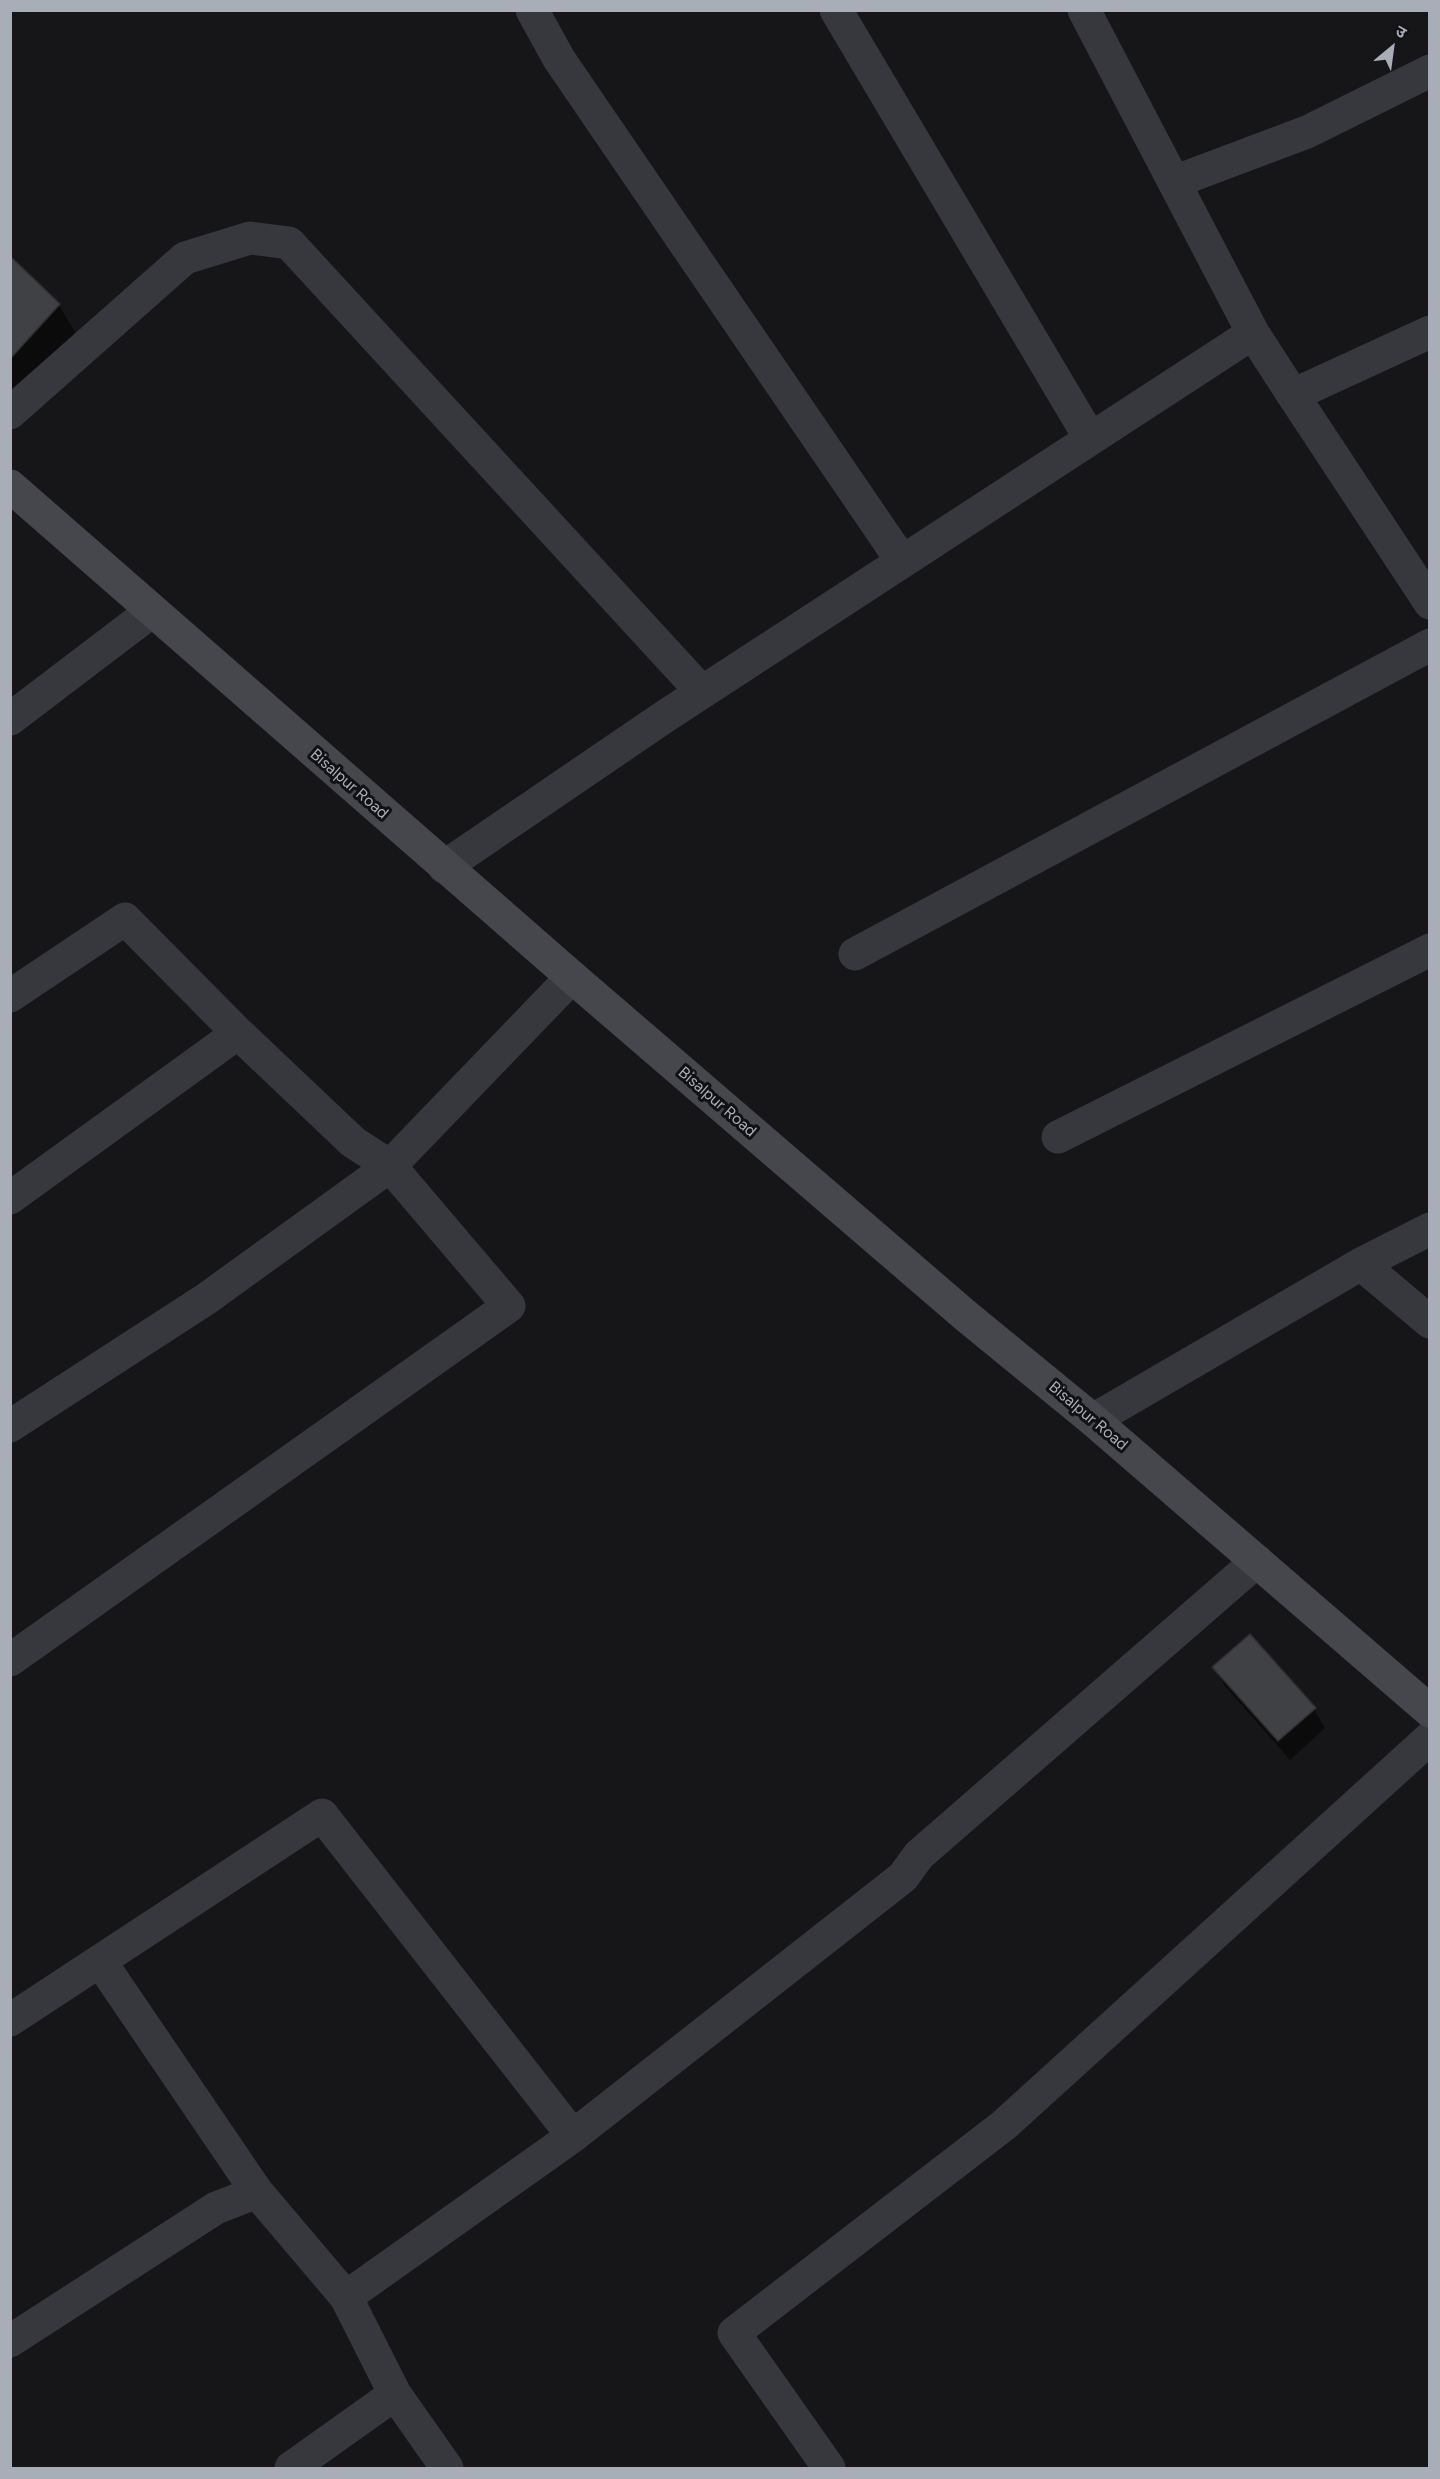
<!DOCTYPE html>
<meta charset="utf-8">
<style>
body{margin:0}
#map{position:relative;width:1440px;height:2479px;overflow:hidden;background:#161618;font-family:Figtree,"Noto Sans Devanagari",sans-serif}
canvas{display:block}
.frame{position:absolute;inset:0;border:12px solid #a8adb8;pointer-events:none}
.north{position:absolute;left:1362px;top:18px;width:60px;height:60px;-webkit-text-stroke:4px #111113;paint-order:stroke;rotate:29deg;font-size:16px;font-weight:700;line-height:24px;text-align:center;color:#a8adb8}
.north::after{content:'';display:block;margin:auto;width:21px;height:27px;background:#a8adb8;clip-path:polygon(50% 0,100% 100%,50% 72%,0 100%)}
</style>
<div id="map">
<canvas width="1440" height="2479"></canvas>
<div class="frame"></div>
<div class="north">उ</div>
</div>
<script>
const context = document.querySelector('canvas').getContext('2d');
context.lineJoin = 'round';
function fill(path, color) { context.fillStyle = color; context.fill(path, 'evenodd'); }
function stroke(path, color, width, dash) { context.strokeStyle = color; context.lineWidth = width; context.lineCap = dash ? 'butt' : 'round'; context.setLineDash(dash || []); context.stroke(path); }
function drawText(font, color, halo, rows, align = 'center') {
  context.font = font + ' Figtree,sans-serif'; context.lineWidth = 6; context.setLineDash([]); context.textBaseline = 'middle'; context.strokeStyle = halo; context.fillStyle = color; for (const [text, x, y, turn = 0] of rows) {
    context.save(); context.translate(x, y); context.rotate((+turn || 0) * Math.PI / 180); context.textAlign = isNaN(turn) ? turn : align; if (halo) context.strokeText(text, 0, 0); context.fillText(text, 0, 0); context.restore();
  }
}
const shadow = new Path2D(`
 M10,258l49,47 22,37 -71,78z
 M1214,1667l100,42 11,19 -35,32 -65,-74z`);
const building = new Path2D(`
 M10,256l50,48 -50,55z
 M1250,1634l66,74 -38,33 -66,-74z`);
const street = new Path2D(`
 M532,10l27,49 343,502
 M836,10l254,428
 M1084,10l169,323
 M1174,182l133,-50 123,-61
 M1293,395l137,208
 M10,413l175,-155 65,-20 39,5 413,449
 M10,719l142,-108
 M444,867l220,-150 589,-384 40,62 137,-63
 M855,954l575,-309
 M10,996l115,-77 113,114 115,109 37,24 119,140 -499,354
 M1058,1137l372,-187
 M10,1198l228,-165
 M1361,1264l69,58
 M1093,1420l268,-156 69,-35
 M10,1426l196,-127 184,-133 182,-189
 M100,1961l157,231 89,105 49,97 52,74
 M10,2020l312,-205 251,321
 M346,2297l227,-161 330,-259 16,-22 338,-294
 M10,2341l206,-133 41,-16
 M291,2468l104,-74
 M829,2468l-95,-135 270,-208 426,-387`);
const secondary = new Path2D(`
 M10,486l562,491 394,339 127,104 337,291`);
const streetNames = [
 ["Bisalpur Road",349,784,41],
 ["Bisalpur Road",717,1102,41],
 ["Bisalpur Road",1088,1416,40]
];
fill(shadow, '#0007');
fill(building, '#404145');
stroke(building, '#303034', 1.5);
stroke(street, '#37383d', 33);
stroke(secondary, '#45474d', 33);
drawText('16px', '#a8adb8', '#111113', streetNames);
</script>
